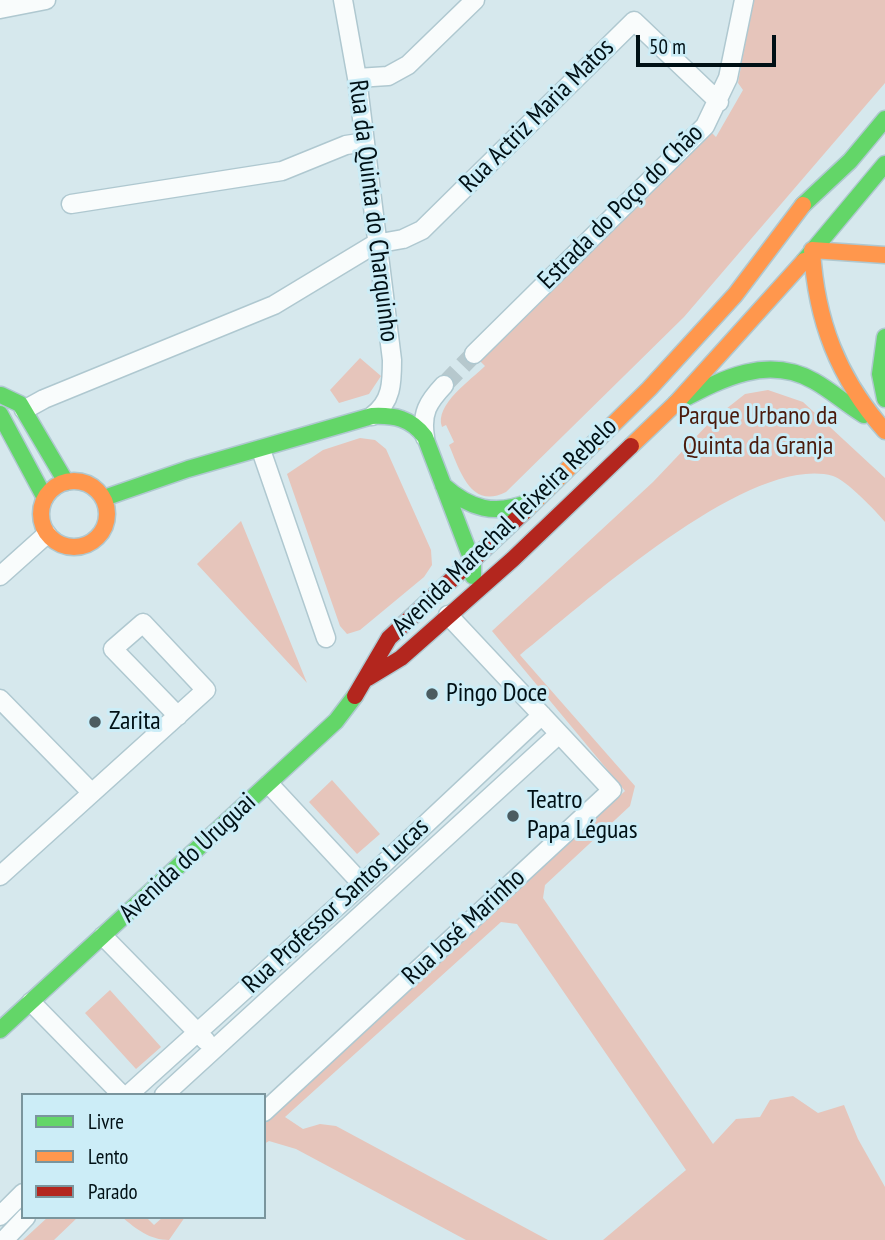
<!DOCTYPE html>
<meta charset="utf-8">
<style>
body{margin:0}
#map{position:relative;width:885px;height:1240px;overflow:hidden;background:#d6e8ed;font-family:"PT Sans Narrow",sans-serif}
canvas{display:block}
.legend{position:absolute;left:21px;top:1093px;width:245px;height:126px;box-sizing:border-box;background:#ccedf7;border:2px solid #7a959d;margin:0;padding:9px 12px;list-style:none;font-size:21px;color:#001015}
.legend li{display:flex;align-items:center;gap:14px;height:35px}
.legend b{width:35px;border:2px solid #7a959d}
.scale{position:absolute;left:636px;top:35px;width:140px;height:32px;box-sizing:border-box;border:4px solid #001015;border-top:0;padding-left:9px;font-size:21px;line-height:24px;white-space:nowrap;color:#001015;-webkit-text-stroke:5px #ccedf7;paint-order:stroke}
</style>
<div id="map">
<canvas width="885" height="1240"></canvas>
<ul class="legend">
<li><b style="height:9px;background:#63d668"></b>Livre</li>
<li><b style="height:9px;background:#ff974d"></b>Lento</li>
<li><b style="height:9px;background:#b3261e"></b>Parado</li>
</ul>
<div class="scale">50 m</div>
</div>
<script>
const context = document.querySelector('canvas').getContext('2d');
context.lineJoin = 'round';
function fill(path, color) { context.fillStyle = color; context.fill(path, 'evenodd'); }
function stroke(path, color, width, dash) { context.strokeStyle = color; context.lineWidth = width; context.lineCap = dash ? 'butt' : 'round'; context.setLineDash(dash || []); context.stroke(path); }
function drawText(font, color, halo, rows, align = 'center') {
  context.font = font + ' "PT Sans Narrow",sans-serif'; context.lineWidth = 6; context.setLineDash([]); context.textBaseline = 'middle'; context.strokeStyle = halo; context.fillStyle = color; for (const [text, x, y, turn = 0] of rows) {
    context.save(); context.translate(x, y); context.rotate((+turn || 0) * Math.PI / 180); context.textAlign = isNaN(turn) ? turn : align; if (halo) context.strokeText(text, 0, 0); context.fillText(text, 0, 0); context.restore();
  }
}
const green = new Path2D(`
 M753,0h132v83l-201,234 -178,175c-35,18 -46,-21 -57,-47l5,-3 -8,-17 -4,2c-8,-22 29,-47 43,-61l-6,-6 53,-61 179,-167 5,5 27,-47 -5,-7z
 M360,358l21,18 -12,18 -30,9 -9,-13z
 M768,390l35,12 82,76v44c-9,-11 -40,-43 -52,-46 -84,-23 -248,127 -313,179l115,131 -5,20 -85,79 -2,13 170,246 23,-25 24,-2 10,-17 23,-4 25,17 26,-8 14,34 27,48v53h-282l83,-70 -169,-246 -16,-2 -216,195 18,12 17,-5 16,2 212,114h-82l-170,-91 -27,-8 -5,3v-20l361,-333 -133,-160 161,-149 59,-62 33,-26z
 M360,438l15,2 11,9 45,101 1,15 -8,12 -64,53 -13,4 -7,-8 -53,-152 36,-24z
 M241,521l66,162 -110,-119z
 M332,780l48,54 -23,20 -48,-52z
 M110,990l51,57 -25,22 -51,-56z
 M48,1217h30l-24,23h-31z
 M122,1217h24l8,8 9,-8h22l-16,23c-19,0 -33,-11 -47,-23z`);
const streetTunnel = new Path2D(`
 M444,385l30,-31`);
const street = new Path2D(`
 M343,0l14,78 35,282c0,22 0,42 -20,56
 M0,9l46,-9
 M357,78l31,-2 20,-11 67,-65
 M71,204l211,-33 64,-26 19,-3
 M474,354l231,-228 23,-48 16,-78
 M24,410l20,-11 230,-94 101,-61 28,-5 19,-9 212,-209 85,81
 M425,437c-4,-24 3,-35 19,-52
 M261,450l65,188
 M0,576l47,-42
 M0,699l92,94
 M269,784l93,100
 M0,876c69,-62 138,-124 206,-186l-63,-67 -30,26 65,67
 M103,936l103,105
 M31,1002l91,93
 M128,1095l234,-211 180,-169
 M164,1095l395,-361
 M264,1112l348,-322 -164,-175
 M0,1216l23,-23
 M4,1240l22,-23`);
const fast = new Path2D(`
 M803,205l47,-44 35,-42
 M804,261l81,-97
 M885,337l-5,37 5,25
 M1,395l19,9 46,78
 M676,403c44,-23 90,-49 138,-22 18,10 33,24 50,34
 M0,414l45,84
 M443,485c27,24 52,31 86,17
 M104,498l84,-29 184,-53c22,-1 39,2 53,21l48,126v13
 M0,1030l336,-309 19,-25`);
const slow = new Path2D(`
 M885,255l-73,-5c4,70 26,128 73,181
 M631,446l45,-43 128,-142
 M41 514a33 33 0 1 1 66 0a33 33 0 1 1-66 0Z
 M524,512l125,-123 86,-94 68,-90`);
const jam = new Path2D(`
 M368,678l33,-20 112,-99 118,-113
 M355,696l34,-58 135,-126`);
const markers = [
 [432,694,7,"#4b5c61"],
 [95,722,7,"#4b5c61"],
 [513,816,7,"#4b5c61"]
];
const streetNames = [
 ["Rua Actriz Maria Matos",537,116,-45],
 ["Estrada do Poço do Chão",621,207,-45],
 ["Rua da Quinta do Charquinho",373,211,83],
 ["Avenida Marechal Teixeira Rebelo",505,527,-44],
 ["Avenida do Uruguai",188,858,-43],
 ["Rua Professor Santos Lucas",336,906,-43],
 ["Rua José Marinho",464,927,-43]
];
const parkNames = [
 ["Parque Urbano da",758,417],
 ["Quinta da Granja",758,447]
];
const poiNames = [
 ["Pingo Doce",446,694],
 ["Zarita",109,722],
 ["Teatro",527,801],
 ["Papa Léguas",527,831]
];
fill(green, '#e6c5bb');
stroke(streetTunnel, '#b6c8cd', 18, [18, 9]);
stroke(street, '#afc8d0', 21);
stroke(fast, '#afc8d0', 19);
stroke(slow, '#afc8d0', 19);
stroke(jam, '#afc8d0', 19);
stroke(street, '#f9fcfc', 18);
stroke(fast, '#63d668', 16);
stroke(slow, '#ff974d', 16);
stroke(jam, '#b3261e', 16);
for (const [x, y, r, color] of markers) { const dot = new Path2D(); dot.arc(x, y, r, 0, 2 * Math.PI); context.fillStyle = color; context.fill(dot); stroke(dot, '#ccedf7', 2.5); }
drawText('26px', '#001015', '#ccedf7', streetNames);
drawText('26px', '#4b1b0c', '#ccedf7', parkNames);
drawText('26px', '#001015', '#ccedf7', poiNames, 'left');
</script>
